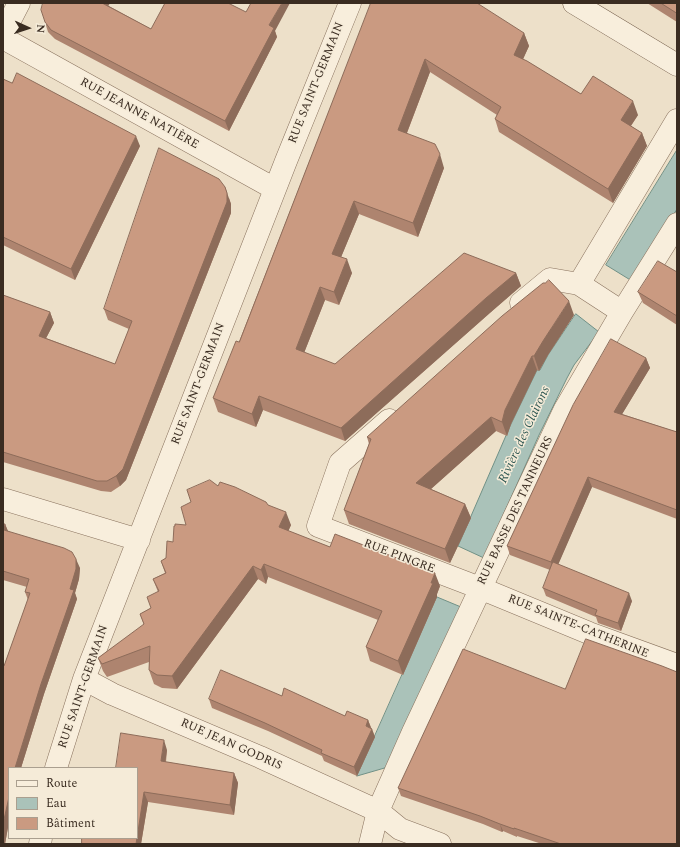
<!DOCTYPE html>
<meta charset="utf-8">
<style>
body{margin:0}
#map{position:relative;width:680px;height:847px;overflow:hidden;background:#ede0c9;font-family:Spectral,serif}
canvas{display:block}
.frame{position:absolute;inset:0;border:4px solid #3a2c21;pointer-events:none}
.legend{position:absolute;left:8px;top:767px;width:130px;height:72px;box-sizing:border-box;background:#f5ebd8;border:1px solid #aa9f8f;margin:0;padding:5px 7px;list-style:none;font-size:12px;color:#3a2c21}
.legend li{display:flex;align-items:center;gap:8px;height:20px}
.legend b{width:20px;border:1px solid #aa9f8f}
.north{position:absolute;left:8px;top:8px;width:40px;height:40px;-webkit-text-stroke:3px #f5ebd8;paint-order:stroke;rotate:93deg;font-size:11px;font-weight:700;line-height:16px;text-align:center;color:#3a2c21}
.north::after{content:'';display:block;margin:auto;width:14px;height:18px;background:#3a2c21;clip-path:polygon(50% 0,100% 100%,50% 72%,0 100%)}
</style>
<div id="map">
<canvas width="680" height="847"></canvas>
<div class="frame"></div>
<ul class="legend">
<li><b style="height:5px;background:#f8eedc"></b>Route</li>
<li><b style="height:11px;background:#aac2b9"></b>Eau</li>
<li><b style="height:11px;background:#ca9a81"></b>Bâtiment</li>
</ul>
<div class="north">N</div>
</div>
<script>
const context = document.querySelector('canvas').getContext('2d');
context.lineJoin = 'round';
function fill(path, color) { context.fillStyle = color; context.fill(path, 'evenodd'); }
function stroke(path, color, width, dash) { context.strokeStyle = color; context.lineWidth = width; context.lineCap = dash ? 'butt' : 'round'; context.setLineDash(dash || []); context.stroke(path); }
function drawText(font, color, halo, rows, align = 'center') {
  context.font = font + ' Spectral,serif'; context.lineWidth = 3; context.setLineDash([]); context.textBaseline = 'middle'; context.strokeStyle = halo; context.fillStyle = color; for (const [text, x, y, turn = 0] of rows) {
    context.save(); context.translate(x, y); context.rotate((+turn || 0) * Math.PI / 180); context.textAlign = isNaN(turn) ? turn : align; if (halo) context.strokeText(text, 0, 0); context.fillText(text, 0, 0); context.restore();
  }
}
const water = new Path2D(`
 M677,150v59l-45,72 -26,-16z
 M576,314l23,18 -25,33 -7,13 -28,57 -55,123 -26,-12 53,-122 26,-54h3l8,-15z
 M437,597l24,10 -73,160 -31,9z`);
const street = new Path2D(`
 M3,34l16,-31
 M3,38l272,151
 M579,284l98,-164
 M521,303l29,-24 29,5 43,28
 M389,420l-49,43 -22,63 162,62 109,45 88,32
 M3,499l136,41
 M84,679l28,15 148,63 118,54 22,18 40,15
 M56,768l28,-89 202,-518 64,-158
 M40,844l1,-6
 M370,844l8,-33 35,-79 152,-323 57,-97 55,-88`);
const secondary = new Path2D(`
 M574,3l103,62`);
const wall = new Path2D(`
 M371,3l153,30 5,13 -6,13 58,35 57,21 -7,11 11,7 5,13 -34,57 -114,-71 -4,-13 2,-4 -67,-43 -23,61 37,35 -26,69 -59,-23 -18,43 11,16 -13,32 -14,-5 -21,53 31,11 181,-91 5,13 -30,26 -146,129 -82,-31 -7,17 -38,-15 -5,-14 26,-56z
 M647,3h30v19z
 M109,6l42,23 124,2 2,6 -48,94 -174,-92 -7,-7 -3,-10z
 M3,79l137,67 -65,134 -72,-35z
 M229,198l2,6v9l-105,267 -6,6 -9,6 -10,-1 -98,-29v-167l47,17 4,11 -8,15 69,26 14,-35 -21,-9 -4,-11z
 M677,272v53l-34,-22 -5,-11z
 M574,315l-26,40 -9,16 -2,-1 -26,54 -4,12 -11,-5 -65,58 34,15 6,14 -21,45 -101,-39 -5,-14 25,-66 -2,-7z
 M646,358l4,10 -28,46 55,18v87l-85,-32 -34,77 74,37 -11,30 -23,-8 -2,-6 -50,-21 -3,-8 7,-18 -40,-15 -3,-9z
 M218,486l50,19 23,20 -3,6 42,16 110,39 -3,8v3l-34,78 -33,-14 -4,-14 12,-27 -110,-43 -2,7 -8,-5 -81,110 -15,-1 -8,-4 -5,-14v-8l-42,15 -4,-6 -5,-13 46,-33 -4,-11 11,-6 7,-16 -5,-13 12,-6 -4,-12 5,-3 7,-16 13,-17z
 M3,524h2l3,7 72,37 -1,11 -4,14 2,6 -33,95 -23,74h-12v54l-4,22h-2l1,-178 24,-66 -3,-8 2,-5 -24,-7z
 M282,696l63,20 23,4 7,17 -18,39 -33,-15 -2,-5 -54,-25 -56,-23 -3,-9z
 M167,750l-1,12 68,11 4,10 -4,32 -86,-13 -7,42h-59l55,-76z
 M398,788l279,56h-135l-25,-8v1l-14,-6 -1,1 -19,-8 -82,-28z`);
const shadedWall = new Path2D(`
 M102,3h8l-5,9z
 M282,3h8l-15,28 2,6 -48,94 -4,-10 44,-96z
 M524,33l5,13 -10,22 -5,-13z
 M425,59l5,13 -27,71 -5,-13z
 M633,101l5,14 -12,18 -5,-13z
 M642,133l5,13 -34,57 -5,-14z
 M136,136l4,10 -65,134 -4,-11z
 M440,154l4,14 -26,69 -5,-14z
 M225,187l6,17v9l-105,267 -6,6 -4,-10z
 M354,201l5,13 -22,53 -5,-13z
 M347,259l5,14 -13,32 -5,-13z
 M516,273l5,13 -30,26 -146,129 -4,-13 145,-130z
 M320,287l5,13 -25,63 -4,-14z
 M569,301l5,14 -26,40 -9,16 -5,-15 9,-15z
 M50,312l4,11 -12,23 -3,-10z
 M532,356l5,14 -26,54 -4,12 -5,-14 3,-12z
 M646,358l4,10 -32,53 -4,-9z
 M259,396l4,14 -7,17 -4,-13z
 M491,417l5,14 -74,66 -6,-14z
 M588,477l4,10 -37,85 -4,-10z
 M465,504l6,14 -21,45 -5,-14z
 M286,512l5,13 -7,16 -5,-14z
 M5,524l4,10 -5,-4z
 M76,559l4,9 -1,11 -4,14 2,6 -33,95 -23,74h-6l55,-179z
 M264,564l4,13 -2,7 -5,-14z
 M253,566l5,13 -81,110 -5,-13z
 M435,573l5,13 -3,8v3l-34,78 -5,-14z
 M629,593l3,8 -11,30 -3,-8z
 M368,720l3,8 -5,-2z
 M372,729l3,8 -18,39 -3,-9z
 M164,740l3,10 -3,21 -3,-10z
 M234,773l4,10 -4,32 -4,-10z
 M144,792l4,10 -7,42h-5z
 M9,797v25l-4,22h-2v-20z
 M500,824l3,7 -1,1z`);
const building = new Path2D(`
 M43,3h59l49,26 14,-26h63l18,9 5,-9h31l-13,22 5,3 -49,93 -174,-91 -6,-8 -4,-12z
 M371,3h106l47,30 -10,22 13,6 54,33 12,-18 40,25 -12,19 21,13 -34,56 -113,-70 6,-12 -76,-48 -27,71 37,14 5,10 -27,69 -59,-22 -22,53 15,5 -13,33 -14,-5 -24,62 39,15 129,-111 52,20 -30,25 -145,130 -82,-32 -7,18 -39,-16 23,-57 3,1z
 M661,3h16v10z
 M17,73l119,63 -65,133 -68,-32v-158l9,4z
 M159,148l60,31 6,8 2,6v9l-104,267 -7,7 -9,5h-10l-94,-29v-157l47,17 -11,24 76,28 17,-43 -28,-12z
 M658,261l19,11v44l-39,-24z
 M549,280l20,21 -26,40 -9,15h-2l-27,54 -3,12 -11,-5 -75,66 49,21 -20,45 -101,-39 27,-71 -4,-2 135,-121 41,-33h2z
 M611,339l35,19 -32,54 63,20v78l-89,-33 -37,85 -44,-16 66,-141z
 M210,480l8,6 2,-4 15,5 31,15 2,3 18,7 -7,15 51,20 5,-13 100,39 -4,10h2l-35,78 -32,-14 16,-36 -118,-47 -3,6 -8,-4 -81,110 -15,-1 -8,-5 1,-24 -48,18 -4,-6 46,-34 -4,-10 11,-6 -4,-11 12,-6 -6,-12 13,-6 -5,-12 5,-3 1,-17 6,1 1,-16h1v-2l11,1 -5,-18 10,-5 -4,-12z
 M3,524h2l-1,6 60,18 8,4 4,7v10l-6,20 4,1 -33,94 -26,84h-6v29l-6,27v-158h1l26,-73 -5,-1 4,-13 -26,-8z
 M553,562l76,31 -11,30 -23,-8 2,-5 -54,-22z
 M586,639l76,27 15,6v172h-116l-47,-16v1l-14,-5 -20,-8 -82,-28 65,-139 102,40z
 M221,670l61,26 2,-8 61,28 2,-5 21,9 -2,6 6,3 -18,38 -33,-14 1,-3 -57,-27 -56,-24z
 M121,733l43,7 -3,21 73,12 -4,32 -86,-13 -7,46v-70h-21z
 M82,838h55l-1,6h-54z`);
const streetNames = [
 ["RUE SAINT-GERMAIN",317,83,-68],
 ["RUE JEANNE NATIÈRE",139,114,29],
 ["RUE SAINT-GERMAIN",199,384,-69],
 ["RUE BASSE DES TANNEURS",516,511,-65],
 ["RUE PINGRE",399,557,21],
 ["RUE SAINTE-CATHERINE",578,627,22],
 ["RUE SAINT-GERMAIN",84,687,-71],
 ["RUE JEAN GODRIS",231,745,24]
];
const waterNames = [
 ["Rivière des Clairons",525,435,-65]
];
fill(water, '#aac2b9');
stroke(water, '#709086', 1);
stroke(street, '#89725e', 23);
stroke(secondary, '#6b5441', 23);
stroke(street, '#f8eedc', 22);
stroke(secondary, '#f8eedc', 22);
fill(wall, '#ae846f');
fill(shadedWall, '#8d6c5a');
fill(building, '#ca9a81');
stroke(building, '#8d6c5a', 1);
drawText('12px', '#3a2c21', '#f5ebd8', streetNames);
drawText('italic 13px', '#315954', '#f5ebd8', waterNames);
</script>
